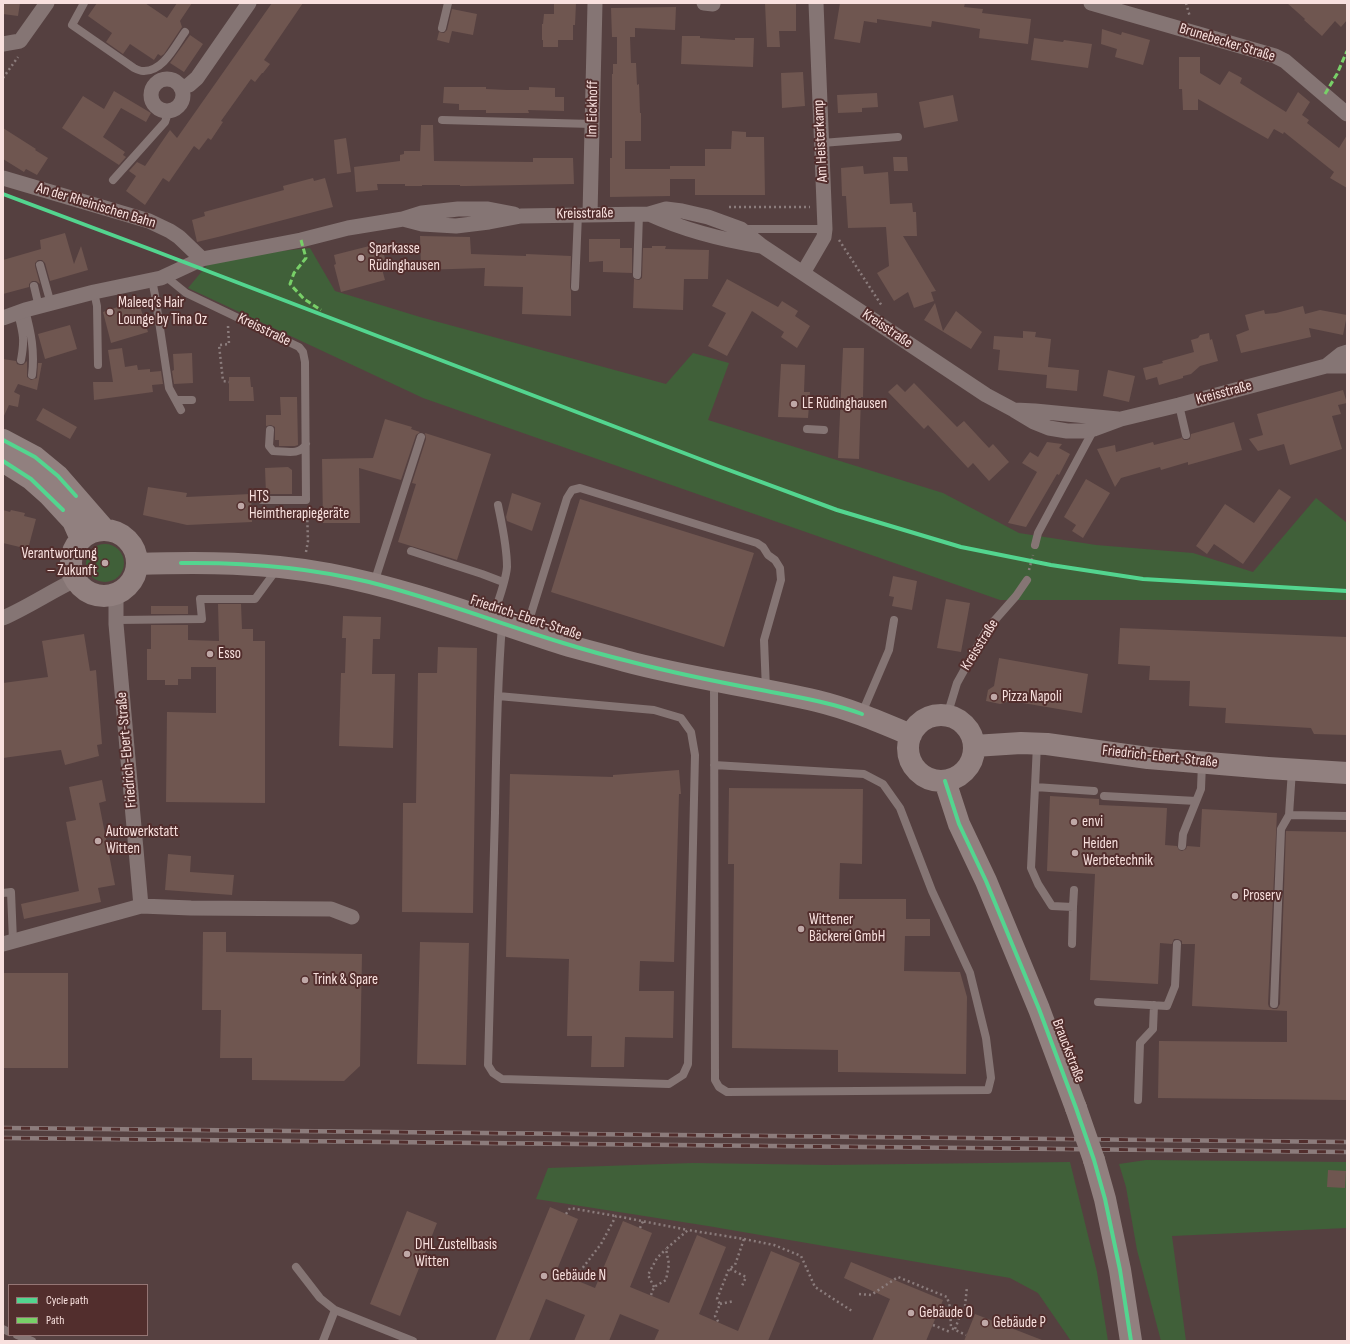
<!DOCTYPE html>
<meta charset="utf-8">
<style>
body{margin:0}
#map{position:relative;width:1350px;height:1344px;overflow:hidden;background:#554040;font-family:"Sofia Sans Condensed",sans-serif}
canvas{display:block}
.frame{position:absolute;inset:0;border:4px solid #f8e0de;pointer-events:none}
.legend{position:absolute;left:8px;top:1284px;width:140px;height:52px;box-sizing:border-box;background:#522e2d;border:1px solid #947574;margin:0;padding:5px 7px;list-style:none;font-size:12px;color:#f8e0de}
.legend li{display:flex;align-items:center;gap:8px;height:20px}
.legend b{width:20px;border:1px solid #947574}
</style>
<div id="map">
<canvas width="1350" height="1344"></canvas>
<div class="frame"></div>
<ul class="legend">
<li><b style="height:5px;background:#53d58f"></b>Cycle path</li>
<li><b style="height:5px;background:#78d068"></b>Path</li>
</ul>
</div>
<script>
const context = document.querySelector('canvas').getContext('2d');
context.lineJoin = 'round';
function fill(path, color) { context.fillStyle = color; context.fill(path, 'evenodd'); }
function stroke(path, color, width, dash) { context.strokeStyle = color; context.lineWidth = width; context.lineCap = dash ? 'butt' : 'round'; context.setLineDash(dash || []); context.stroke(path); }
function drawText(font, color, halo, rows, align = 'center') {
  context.font = font + ' "Sofia Sans Condensed",sans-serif'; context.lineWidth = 4; context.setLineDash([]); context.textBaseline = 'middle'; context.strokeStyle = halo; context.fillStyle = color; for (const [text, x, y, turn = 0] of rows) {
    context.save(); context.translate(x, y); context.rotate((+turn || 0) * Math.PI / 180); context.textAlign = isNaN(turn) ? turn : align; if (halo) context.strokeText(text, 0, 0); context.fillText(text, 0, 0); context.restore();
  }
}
const green = new Path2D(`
 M310,248l25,43 85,26 246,67 27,-31 36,10 -21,57 235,73 76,40 77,12 97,8 60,19 63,-74 31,25v77h-347l-577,-202 -235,-110 25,-30z
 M86 563a19 19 0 1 1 38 0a19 19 0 1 1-38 0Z
 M1146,1160l201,2v66l-175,8 14,105h-25l-24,-91 -11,-63 -7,-23z
 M1070,1162l27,110 11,69h-37l-33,-48 -28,-15 -302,-52 -172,-27 12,-31 145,-5 136,2z`);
const building = new Path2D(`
 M3,3h17l-2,13 -15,-2z
 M97,3h48l22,15 10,-15h15l-12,18 2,6 -18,27 -3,2 -3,-2 -4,6 -24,-16 -7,10 -17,-12 6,-9 -24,-17z
 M272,3h31l-39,57 6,4 -7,9h-1l-7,9 -4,-3 -30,42 2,1 -12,18 -3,-2 -9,12 -5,-4 -25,36 -6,-4 -18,27 -19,-14 10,-15 -7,-5 8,-9 8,4 25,-36 7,8z
 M554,3h22l-1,22h-2v15h-15v7h-15v-7h-1v-16h1l1,-10h10z
 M765,3h31v28h-17l1,16h-13z
 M840,3h125l-1,4 19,2 -1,4 49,6 -3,25 -49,-6 1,-9 -48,-8 -1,6 -54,-8v4l-13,-2 -4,22 -26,-4z
 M1287,3h60v17l-6,7 -6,-6 -13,15 -18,-16 1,-1z
 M676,7l-1,23 -40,-2v9h-5l1,26h5l1,22 2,-1 1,29h1v28h-16v28h45v-3h35v-17h26l1,-18 14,1v5h18l1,58h-70v-16h-25v17l-60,1v-39h2v-84h1v-10h4v-27h-5l-1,-29z
 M452,9l25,5 -4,21 -21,-4 -3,12 -12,-3 2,-8 5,1 3,-3z
 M1102,29l19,6 1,-3 28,8 -7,25 -28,-8 2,-8 -16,-5z
 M190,35l13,9 -19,28 -14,-9z
 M682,36h18v2l18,1 17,1v-2h19l-1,29 -72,-3z
 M1034,38l29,4 1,-2 28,4 -4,24 -57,-8z
 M1179,57h21v16l20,12 9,-14 13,7 -2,5 46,29 12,-20 12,10 -8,13 7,5 -2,3 32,25 8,-13v53l-17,-10 4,-6 -50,-40 -1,2 -9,-5 -6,10 -70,-40v11h-15l-1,-21h-3z
 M803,72l2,34 -23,2 -1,-35z
 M444,87h42v2l21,1h22v-3l26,1v9h9v14l-36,-1 1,3h-43v-3h-27v-6l-16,-1z
 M114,91l37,22 -5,9 -25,-14 -18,29 22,15 -2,3 3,2 -7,8 -57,-37 21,-32 21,13z
 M877,93l1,14 -16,1v4l-24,1 -1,-18z
 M953,95l5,26 -34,7 -5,-26z
 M421,125h12l1,36 99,1v-4h40l1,26 -107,2h-7v-1h-38v1h-17v-2h-28l1,6 -22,2 -2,-25 46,-6v-6l4,-1v-3h16z
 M3,128l33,21 -1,1 13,8 -11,17 -11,-6 -2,3 -21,-13z
 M346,138l5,34 -14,2 -3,-34z
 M893,157h14l1,14h-14z
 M863,166l1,8 24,-2 2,32 22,-1 1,9h3l1,24h-14l33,55 -5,1 3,9 -20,7 -6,-16 -14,9 -17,-28 12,-7 -3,-39 -38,1 -2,-32h-4l-1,-28z
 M313,178l1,3 11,-3 8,29 -111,29 -25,6 -5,-22 13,-4 -1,-4 80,-22 -1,-4z
 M65,233l9,31 7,-18 7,24 -38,11 -5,-18 -3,-3h-4l-3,3v3l5,18 -4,-3h-4l-3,3v3l-26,7v-34l38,-11 -1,-9z
 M420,236l50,1 1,17 55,2v-2l45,2 -1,31 1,4v25l-49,-2 1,-27 -39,-1 1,-18 -64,2z
 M589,239h31v9h12v25l-29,-1v-11l-14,1z
 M381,243l6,24 -5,2 3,11 -44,12 -7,-27 2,-1 -2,-9z
 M652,246h14l-1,3 44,1 -1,29h-24l-1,31 -50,-2 1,-29 5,1 3,-2 1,-30h9z
 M727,279l51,28 4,-6 16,10 -3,5 15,10 -13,22 -16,-11 3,-5 -32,-21 -25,45 -19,-10 18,-33 -14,-7z
 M138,300l10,32 -37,11 -8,-31z
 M935,303l8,28 13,-20 26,21 -11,17 -47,-29z
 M1303,306l2,8 15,-4 27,5 -4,20 -34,-7 2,9 -70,16 -5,-18 13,-5 -4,-15 19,-5 1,4 11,-1z
 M70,325l7,24 -32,10 -7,-25z
 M1023,331l13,1 -1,5 16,2 -3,28 31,3 -2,21 -31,-3 1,-13 -49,-5 2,-20 -7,-1 1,-13 29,2z
 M1209,333l1,7 2,-1 6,22 -18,5 -9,8 -8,2v2l-24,7 -2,-8 -11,3 -3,-12 20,-5 -1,-2 32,-9 -3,-12 7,-2 2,-3z
 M122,348l3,19 12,-2 1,5 12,-1v3l11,-1 2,13 -11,1 1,7 -59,8 -1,-18h20l-5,-32z
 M843,348h21l-1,49h-2l-2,62 -21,-1z
 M192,353l1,30 -19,1 -2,-13 2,-1 -1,-16z
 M3,359l13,2 1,3 3,1h3l4,-4v16l4,3 6,-2 1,-15h4l-5,27 -19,-6 -4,8 6,3 -2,12 -9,-2 -6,13z
 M781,364l24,1 -1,27h6l-2,26 -30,-1z
 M1108,370l27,6 -6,26 -26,-6z
 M229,377h21l1,10h2l1,14h-25z
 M914,383l43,44 7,-6 25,27 4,-4 16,18 -20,19 -16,-18 -5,5 -40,-43 -4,4 -36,-37 9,-8 8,8z
 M1343,390l4,13 -9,2 3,9 -9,2 10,33 -52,16 -6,-21 -26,7 -9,-12 14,-4 -6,-21z
 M280,397h17l1,48 -3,1h-16v-6h-4v-13l-4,-2 -5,1v-11h15z
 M43,408l34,19 -7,12 -34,-19z
 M385,419l27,8 -1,2 9,3 -4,3 -15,45 -42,-12 1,55h-37l-1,-64 51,-1z
 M1234,422l8,28 -54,15v-3l-27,8 -1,-3 -39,11 -6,9 -18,-38 18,-4 1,7 37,-10 1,3 27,-7v-1l3,3h3l3,-1 1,-5z
 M425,433l66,21 -34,106 -59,-18 18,-58 -4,-1 14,-44z
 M1047,442l15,2 -3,4 11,6 -11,21 -2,-1 -31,53 -18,-4 29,-51 -15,-9 8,-11 8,5z
 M288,467l4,3v24h-26l-1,-26z
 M1086,479l24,14 -27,45 -11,-7 4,-6 -12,-8z
 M148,487l39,6 -1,4 65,-3 1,28 -65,3 -44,-10z
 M1279,489l12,8 -48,67 -29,-20 -7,10 -11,-8 29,-42 29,19z
 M512,493l29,10 -9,28 -25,-10 -1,-4z
 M580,499l174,54 -30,94 -173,-55z
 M3,510l7,2 1,-2 14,3 -1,3 12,3 -8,30 -25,-6z
 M893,576l24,5 -5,29 -20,-4 2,-9 -5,-1z
 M946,599l24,4 -9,49 -24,-4z
 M218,604h23l1,25h11v12h12v162l-99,-1 1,-90 49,1v-46h-25v12h-13v6h-13v-5h-18v-31h4v-24h37v15l31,1z
 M151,606h37v8h-37z
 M343,616l38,1 -1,22h-7l-1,35h23l-2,74 -54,-2 2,-73h4l1,-35h-4z
 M1120,628l227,9v98l-33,-1 -3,-6 -86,-5 1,-15 -37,-2 1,-25 -41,-1 1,-14 -32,-2z
 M84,634l6,37 6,-1 6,74 -5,1 2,11 -34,9 -4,-15 -58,8v-75l45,-6 -6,-36z
 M438,647l39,1 -4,265 -71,-1 1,-109h13l2,-130h19z
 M999,658l89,16 -6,39 -71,-12 -11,3 -14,-3 2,-11 6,-4z
 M679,770l2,24h-2l-5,168 -34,-1 -1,30h35l-1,47 -48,-1 -1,30h-33l1,-31h-25l2,-77 -63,-2 4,-183 103,3v-2z
 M102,780l4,21 -7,2 16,82 -17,3 3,14 -77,17 -3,-15 58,-13 -13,-69 10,-2 -7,-33z
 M729,788l134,1 -1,75 -22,-1 -1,36h67v20h24v17h-25l-1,35 56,1 7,25 -1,77 -128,-2v-22l-106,-2 2,-184h-6z
 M1050,796l49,3v6l68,3 -2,37 12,1 2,4 3,1 4,-2 1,-3 13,1 2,-38 75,4 -9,191 1,3 4,2h4l3,-5 6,-173 61,1v268l-189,-2 1,-57 128,1v-31l-95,-5 3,-62h-13v-3l-4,-2h-4l-2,5 -12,-1 -2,41 -68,-4 5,-106 -48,-3z
 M168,854l23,2 -1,16 44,3 -2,20 -67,-5z
 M203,932h23v20l136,2 -2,112 -16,15 -92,-1v-22h-32l1,-48h-19z
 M420,942l49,1 -3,122 -49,-1z
 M3,973h65v95h-65z
 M1328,1170l18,1 -1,17 -18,-1z
 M550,1207l28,12 -22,53 39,16 28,-67 29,12 -22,54 39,16 28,-68 29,12 -27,67 39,17 33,-80 29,12 -32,78h-114l5,-11 -39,-16 -11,27h-35l11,-26 -39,-16 -17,42h-34z
 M407,1211l30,12 -37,93 -30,-12z
 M851,1262l92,38 -17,41h-54l18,-42 -46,-21z
 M975,1314l67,26 -1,1h-77z`);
const path = new Path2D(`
 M1186,3l4,14
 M3,78l15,-21
 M729,207h81
 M839,240l43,66
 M228,326l1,18 -10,1 4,36 6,1
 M306,552l2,-11 -1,-30
 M1029,570l4,-15
 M566,1214l4,-6 46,8
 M640,1228l3,-7
 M744,1239l30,6 27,11 14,31 37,24
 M730,1269l16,8 -4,9
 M576,1281l5,-11 20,-26 15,-28 72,14
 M654,1287l-6,-12 9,-17 9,-9
 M859,1294l12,1 27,-18 49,20 3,10 1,21 15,7
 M651,1295l3,-8 12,-7 3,-16 -3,-15 22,-19 56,9 -9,26 -6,4 -12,30 3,5 -5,12 4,7
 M720,1304l14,-3
 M933,1325l17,7
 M955,1329l6,-16 4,-7 2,-19`);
const lane = new Path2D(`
 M84,3l-12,22 62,43c2,1 6,3 9,3 20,1 32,-25 42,-39
 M442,28l6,-25
 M442,120l150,4
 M822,143l76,-6
 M113,180l52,-58 4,-12
 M742,229h83
 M40,265l11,39
 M637,275l2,-61
 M165,276l21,17 113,54 4,5 2,10 1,138h-44
 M152,280l3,15 14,93 12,22
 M34,286l5,21
 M575,287l3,-73
 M94,292l3,14 1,59
 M25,310c6,22 10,42 7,65
 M18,313c5,20 7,26 3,47
 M176,400h16
 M1179,405l7,30
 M807,429l17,1
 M270,430l-1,16 4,5c12,0 27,5 33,-7
 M1035,545l3,-12 56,-104
 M411,551l71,23 21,8
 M374,583l47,-146
 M492,619c5,-14 14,-38 15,-52 0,-21 -5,-42 -9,-62
 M117,620l85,-1 -2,-20h55l22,-30
 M526,630l41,-132 5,-8 8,-2 177,55 6,4 5,8 7,5 5,8 1,12 -17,60 2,50
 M498,696l156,14 27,8 10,14 4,23 -7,309 -5,11 -14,9 -167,-5 -9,-6 -5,-8c3,-84 5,-168 7,-252 1,-62 2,-125 7,-188
 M862,713l27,-63 5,-30
 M947,716l10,-33 30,-54 29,-33 11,-16
 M1037,744l-2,43 59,4
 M714,765l150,9 19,10 17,24 32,83 38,82 16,65 5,40 -3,12 -261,2 -8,-5 -4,-7 -1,-398
 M1035,787l-4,81 7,16 14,22 21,1 -1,37
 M1104,796l92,5
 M1289,815l58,1
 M1182,846l1,-12 18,-45 1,-26
 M3,893l8,-1 2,49
 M1073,907l1,-17
 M1098,1002l69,4 8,-20 2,-42
 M1274,1004l7,-175 8,-14 3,-45
 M1138,1100l2,-57 13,-14 1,-24
 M296,1267l24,31 15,12 78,31
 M3,1329l6,3
 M17,1335l15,6
 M323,1341l12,-31`);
const street = new Path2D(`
 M704,3l9,1
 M1091,3l184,53 10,5 62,53
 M3,44l17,-3 27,-38
 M151 95a16 16 0 1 1 32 0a16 16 0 1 1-32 0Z
 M181,88l8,-3 8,-7 52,-75
 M3,178l146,43 21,10 9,6 23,22
 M590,214l5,-211
 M649,214c35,16 74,26 112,32
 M403,219l19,5 34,2 33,-4 32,-6 128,-2 17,-5 16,2 26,6 33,12 21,17 224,149 28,15 20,12 15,6 18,3h18l9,-2 27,-10 58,-14 147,-39h21
 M803,273l21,-36 1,-8 -9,-226
 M3,318l22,-8 69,-18 67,-14 41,-19 99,-19 47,-12 55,-9 19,-6 36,-4h30l26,5
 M1326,366l15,-12 6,-2
 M1015,410l20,1 83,8
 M116,594v30l25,282 50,2 140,1 21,8
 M3,618c25,-11 47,-26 72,-38
 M3,944l138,-38`);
const secondary = new Path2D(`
 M3,440l32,17 23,19 47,54
 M3,461l28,18 18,16 24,26 8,18
 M71 563a33 33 0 1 1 66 0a33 33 0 1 1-66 0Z
 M137,564c64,-2 129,-2 192,10 80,15 156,45 234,70 20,6 41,11 62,17 63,17 128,25 192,40 33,8 63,21 94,34
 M908 748a33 33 0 1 1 66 0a33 33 0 1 1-66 0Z
 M974,746l47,-3 26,1 101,14 120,10 79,5
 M945,781l14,43 27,57 53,128 37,99
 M1094,1160l11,39 15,71 11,71`);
const rail = new Path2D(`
 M3,1128l1344,14
 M3,1138l1344,14`);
const secondaryBridge = new Path2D(`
 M1076,1108l18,52`);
const quiet = new Path2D(`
 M1325,94l12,-20 10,-23
 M301,240l5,18 -12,15 -4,11 14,15 17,11`);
const cycleway = new Path2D(`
 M3,194l152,57 563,215 119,44 124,37 90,18 92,14 204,12
 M3,440l32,17 23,19 18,20
 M3,461l28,18 32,31
 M181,563c63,-1 126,4 188,19 88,22 171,58 259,79 42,11 85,20 128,28 35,7 71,12 106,25
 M945,781l14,43 27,57 53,128 37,99 18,52 11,39 15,71 11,71`);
const markers = [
 [361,258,4,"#bfa8a7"],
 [110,312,4,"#bfa8a7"],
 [794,404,4,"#bfa8a7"],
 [241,506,4,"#bfa8a7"],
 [105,563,4,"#bfa8a7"],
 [210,654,4,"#bfa8a7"],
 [994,697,4,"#bfa8a7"],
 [1074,822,4,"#bfa8a7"],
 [98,841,4,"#bfa8a7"],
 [1075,853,4,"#bfa8a7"],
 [1235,896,4,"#bfa8a7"],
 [801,929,4,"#bfa8a7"],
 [305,980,4,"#bfa8a7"],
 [407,1254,4,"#bfa8a7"],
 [544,1276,4,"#bfa8a7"],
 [911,1313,4,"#bfa8a7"],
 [985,1323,4,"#bfa8a7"]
];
const streetNames = [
 ["Brunebecker Straße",1227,43,17],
 ["Im Eickhoff",593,109,-89],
 ["Am Heisterkamp",821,141,-93],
 ["An der Rheinischen Bahn",96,206,17],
 ["Kreisstraße",585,214,-1],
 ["Kreisstraße",887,329,34],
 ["Kreisstraße",264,330,26],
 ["Kreisstraße",1224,393,-15],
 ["Friedrich-Ebert-Straße",526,618,18],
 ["Kreisstraße",980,645,-58],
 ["Friedrich-Ebert-Straße",127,750,-95],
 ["Friedrich-Ebert-Straße",1160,757,6],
 ["Brauckstraße",1068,1051,69]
];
const poiNames = [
 ["Sparkasse",369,249],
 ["Rüdinghausen",369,266],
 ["Maleeq’s Hair",118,303],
 ["Lounge by Tina Oz",118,320],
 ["LE Rüdinghausen",802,404],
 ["HTS",249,497],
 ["Heimtherapiegeräte",249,514],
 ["Verantwortung",97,554,"right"],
 ["– Zukunft",97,571,"right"],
 ["Esso",218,654],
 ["Pizza Napoli",1002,697],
 ["envi",1082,822],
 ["Autowerkstatt",106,832],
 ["Witten",106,849],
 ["Heiden",1083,844],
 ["Werbetechnik",1083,861],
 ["Proserv",1243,896],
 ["Wittener",809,920],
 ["Bäckerei GmbH",809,937],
 ["Trink & Spare",313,980],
 ["DHL Zustellbasis",415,1245],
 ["Witten",415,1262],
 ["Gebäude N",552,1276],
 ["Gebäude O",919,1313],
 ["Gebäude P",993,1323]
];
fill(green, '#406039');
fill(building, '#6f5650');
stroke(path, '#8b7c7c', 2.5, [2, 3]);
stroke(lane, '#857574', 8);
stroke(street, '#857574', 15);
stroke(secondary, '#91807f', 22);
stroke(rail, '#8c7c7c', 4.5);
stroke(rail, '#522e2d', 3, [9]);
stroke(secondaryBridge, '#91807f', 22);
stroke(quiet, '#78d068', 3, [6, 3]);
stroke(cycleway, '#53d58f', 4);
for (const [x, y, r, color] of markers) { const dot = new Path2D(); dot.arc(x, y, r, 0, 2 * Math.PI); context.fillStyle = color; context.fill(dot); stroke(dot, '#522e2d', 1.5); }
drawText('15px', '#f8e0de', '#522e2d', streetNames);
drawText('15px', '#f8e0de', '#522e2d', poiNames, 'left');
</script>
